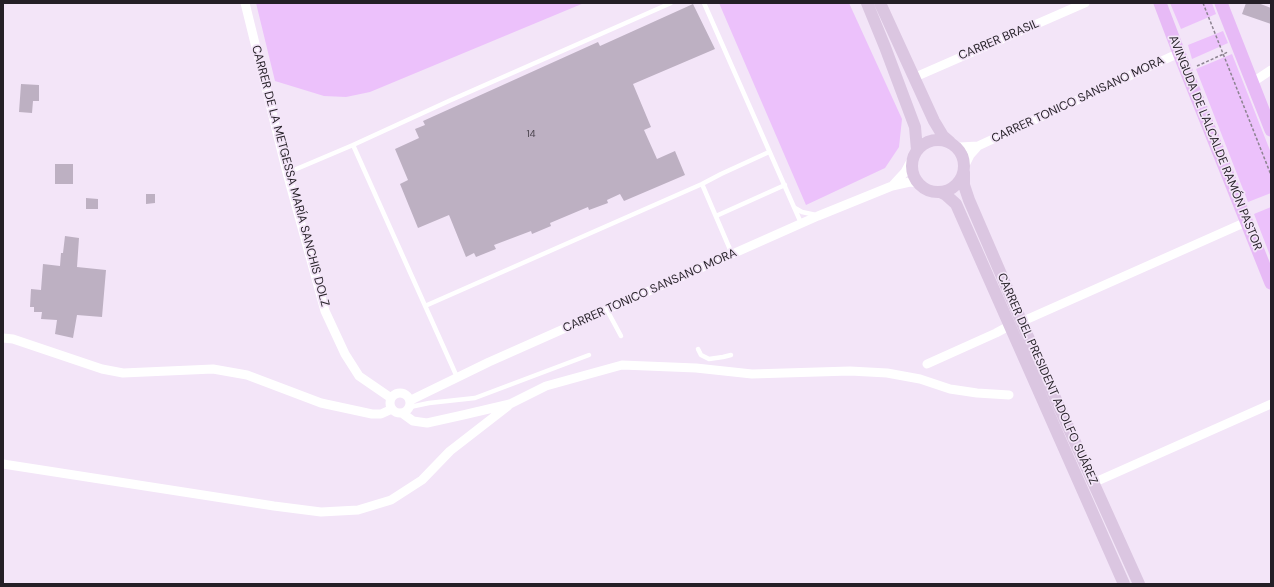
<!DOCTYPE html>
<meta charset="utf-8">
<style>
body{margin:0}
#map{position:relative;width:1274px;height:587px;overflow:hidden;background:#f3e5f8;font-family:"DM Sans",sans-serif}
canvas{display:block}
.frame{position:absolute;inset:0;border:4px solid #241f26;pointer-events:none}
</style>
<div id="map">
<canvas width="1274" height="587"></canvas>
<div class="frame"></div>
</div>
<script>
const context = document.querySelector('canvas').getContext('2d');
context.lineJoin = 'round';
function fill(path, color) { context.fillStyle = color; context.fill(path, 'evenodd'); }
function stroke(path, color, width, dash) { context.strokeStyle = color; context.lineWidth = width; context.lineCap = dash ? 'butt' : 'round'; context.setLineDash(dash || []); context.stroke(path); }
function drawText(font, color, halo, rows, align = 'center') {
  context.font = font + ' "DM Sans",sans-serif'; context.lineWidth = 3.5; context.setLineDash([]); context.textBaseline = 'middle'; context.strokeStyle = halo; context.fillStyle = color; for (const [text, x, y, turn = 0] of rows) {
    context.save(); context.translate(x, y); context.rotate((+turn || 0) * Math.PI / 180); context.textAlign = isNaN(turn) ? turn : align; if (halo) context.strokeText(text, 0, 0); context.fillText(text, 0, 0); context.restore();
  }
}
const green = new Path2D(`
 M256,3h328l-214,89 -24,5 -22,-1 -49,-15z
 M719,3h130l53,116 -3,28 -14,21 -79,37z
 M1170,3h42l4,11 -35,15z
 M1223,31l5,12 -36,16 -4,-14z
 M1232,54l39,99v40l-23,9 -52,-133z
 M1271,207v51l-17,-44z`);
const building = new Path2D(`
 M1246,3h12l13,5v16l-29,-10z
 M693,4l22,45 -82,35 18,43 -7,3 13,29 18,-8 10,24 -61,26 -4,-7 -13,6 1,3 -19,7 -1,-3 -38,16 1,3 -19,8 -1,-3 -37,14 2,4 -20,8 -2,-4 -8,4 -17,-42 -31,13 -18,-44 8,-4 -13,-31 24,-11 -4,-9 10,-4 -2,-4 175,-79 2,4z
 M21,84l18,1v16h-6l-1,12 -13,-1z
 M55,164h18v20h-18z
 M146,194h9v9l-9,1z
 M86,198l12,1v10h-12z
 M65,236l14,2 -2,29 29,3 -4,47 -25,-2 -4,23 -18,-4 2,-14 -16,-1 1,-7h-8v-5h-4l1,-18 10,1 2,-26 17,2 1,-13h2z`);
const path = new Path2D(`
 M1203,3l68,172
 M1197,66l31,-14`);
const lane = new Path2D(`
 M704,3l97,220
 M353,145l98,-45 220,-97
 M287,173l66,-28 104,232
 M702,184l30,70
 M795,208l7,4 14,3
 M716,216l69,-31
 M425,306l277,-122 19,-10 48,-22
 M607,310l14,26
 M698,349l3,6 8,4 14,-2 8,-2
 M410,407l19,-4 46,-5 114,-43`);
const street = new Path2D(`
 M245,3l42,170 38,138 20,43 14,22 32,22
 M913,78l172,-75
 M1253,82l18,-12
 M954,145l6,2 18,-1 201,-93
 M964,167l6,-12 8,-9
 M893,185l12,-13 8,-15
 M1021,322l225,-100
 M3,338l10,1 89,30 21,4 90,-4 34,6 74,28 51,11h9l11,-5
 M927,364l69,-31 13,-7
 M390 403a10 10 0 1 1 20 0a10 10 0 1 1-20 0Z
 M411,400l78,-38 329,-146 74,-30 18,-4 8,1
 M402,413l11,8 14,2 36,-8 47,-11 36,-18 76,-21 74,3 56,6 98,-3 37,2 33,6 30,10 27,4 32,2
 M3,464l271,42 47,6 37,-2 33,-10 31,-20 28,-29 58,-45
 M1093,483l178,-79`);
const secondary = new Path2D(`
 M867,3l18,44 30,80 2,23
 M880,3l54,118 9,15 7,6
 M912 166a26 26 0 1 1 52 0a26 26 0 1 1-52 0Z
 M964,172v13l5,15 69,160 101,224
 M940,192l6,3 10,9 168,380`);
const primary = new Path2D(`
 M1160,3l19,50 92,230
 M1221,3l50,127`);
const numberNames = [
 ["14",531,134]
];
const streetNames = [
 ["CARRER BRASIL",999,40,-23],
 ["CARRER TONICO SANSANO MORA",1078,100,-25],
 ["AVINGUDA DE L'ALCALDE RAMÓN PASTOR",1215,143,68],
 ["CARRER DE LA METGESSA MARÍA SANCHIS DOLZ",290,176,75],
 ["CARRER TONICO SANSANO MORA",650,291,-24],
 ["CARRER DEL PRESIDENT ADOLFO SUÁREZ",1047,379,66]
];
fill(green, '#ecc1fb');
fill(building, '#bdb0c2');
stroke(path, '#8d8491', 1.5, [3, 2]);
stroke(lane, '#fff', 4.5);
stroke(street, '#fff', 9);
stroke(secondary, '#dbc6e1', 12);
stroke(primary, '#e7baf6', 13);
drawText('10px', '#4a434d', null, numberNames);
drawText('12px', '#241f26', '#f3e5f8', streetNames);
</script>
